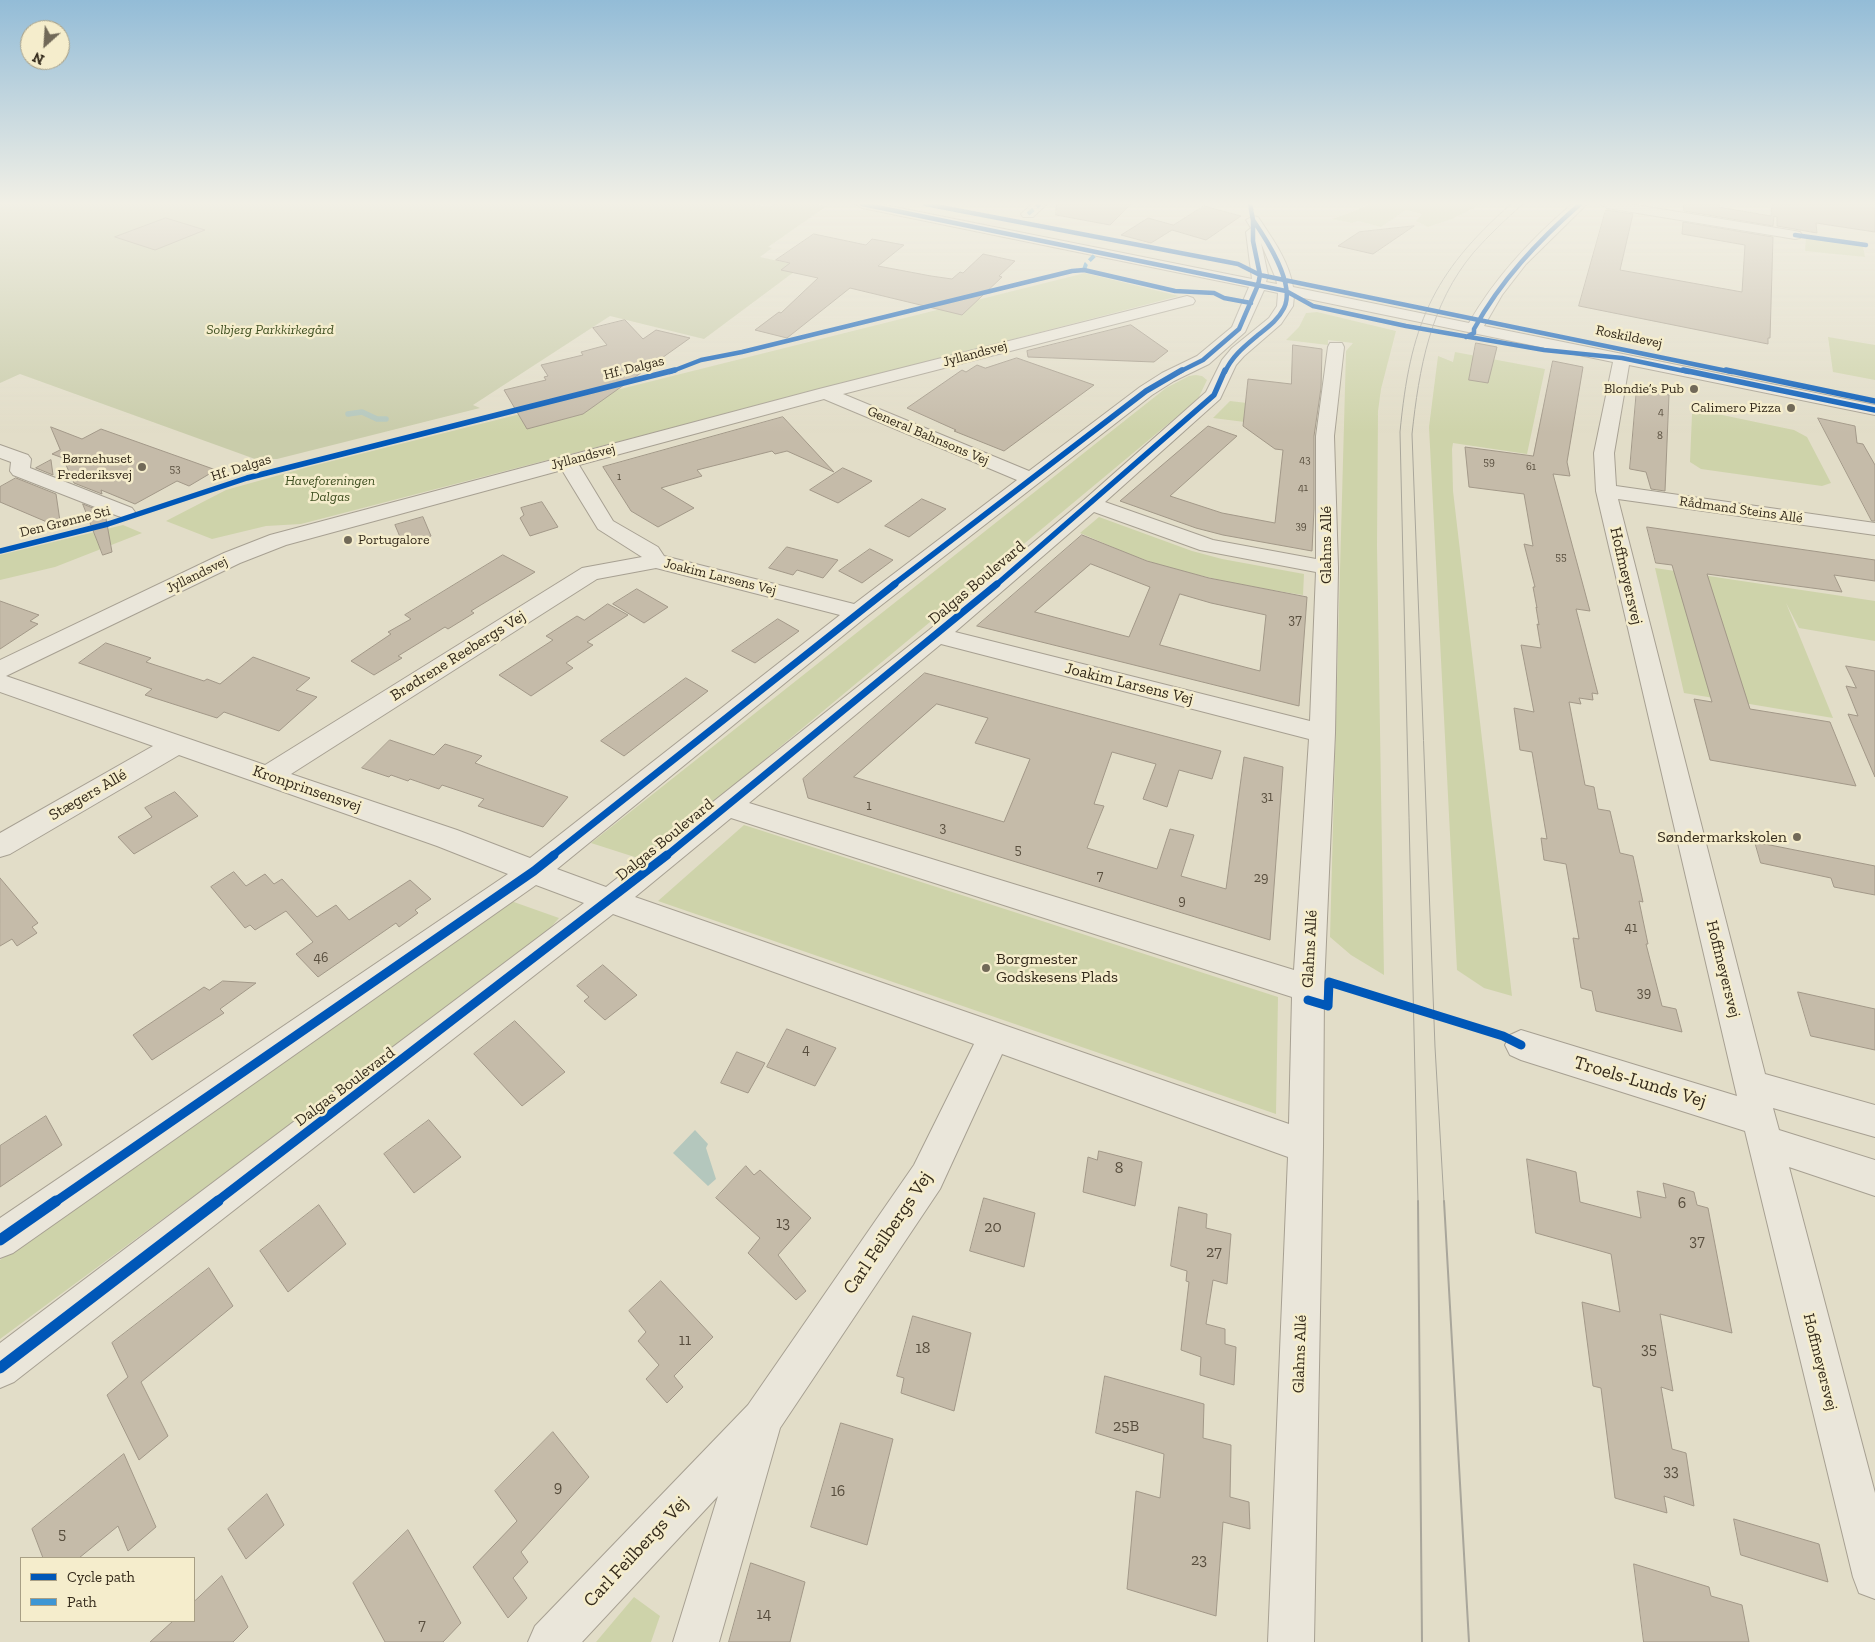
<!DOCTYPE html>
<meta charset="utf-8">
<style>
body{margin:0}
#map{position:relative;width:1875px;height:1642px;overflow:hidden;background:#e2ddc8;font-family:"Zilla Slab",serif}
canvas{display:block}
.legend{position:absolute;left:20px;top:1557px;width:175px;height:65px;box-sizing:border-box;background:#f5edcc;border:1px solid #a89f85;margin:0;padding:6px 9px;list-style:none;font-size:15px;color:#342a1b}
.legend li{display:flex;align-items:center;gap:10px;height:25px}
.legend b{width:25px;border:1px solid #a89f85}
.north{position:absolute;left:20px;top:20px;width:50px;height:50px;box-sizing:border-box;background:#f5edcc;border:1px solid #a89f85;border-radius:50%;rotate:206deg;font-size:14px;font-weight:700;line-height:20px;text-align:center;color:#342a1b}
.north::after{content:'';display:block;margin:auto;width:18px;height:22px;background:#716958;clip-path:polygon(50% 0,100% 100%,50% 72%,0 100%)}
</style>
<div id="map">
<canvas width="1875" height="1642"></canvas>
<ul class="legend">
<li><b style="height:6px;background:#0057b8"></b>Cycle path</li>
<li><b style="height:6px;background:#3d96d4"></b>Path</li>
</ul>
<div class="north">N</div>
</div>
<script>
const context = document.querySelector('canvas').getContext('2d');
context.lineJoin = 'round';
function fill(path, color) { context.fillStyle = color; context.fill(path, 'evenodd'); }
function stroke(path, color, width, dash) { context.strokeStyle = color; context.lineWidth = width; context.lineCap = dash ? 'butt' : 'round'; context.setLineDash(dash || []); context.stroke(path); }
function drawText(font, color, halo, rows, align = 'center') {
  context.font = font + ' "Zilla Slab",serif'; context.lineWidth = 5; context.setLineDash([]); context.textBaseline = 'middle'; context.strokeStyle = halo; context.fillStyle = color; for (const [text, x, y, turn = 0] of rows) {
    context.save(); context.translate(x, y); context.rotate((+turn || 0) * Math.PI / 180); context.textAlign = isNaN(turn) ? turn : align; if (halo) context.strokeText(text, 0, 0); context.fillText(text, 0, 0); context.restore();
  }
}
const green = new Path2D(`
 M1369,204h113l-30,15 -24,8 -12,-6 6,-7 -16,-4 -25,17 -23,-6 -6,2 -20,-4 25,-9z
 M1806,236l57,10 2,11 -60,-6z
 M1085,273l94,23 -878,228 -35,2 -54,13 -46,-18 60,-31 82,-23z
 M1317,312l79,19 -15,58 -3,22 -1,135 7,429 -33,-20 -21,-18 16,-586 7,-8 -25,-3v5l-42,-5 13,-13 7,-14z
 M1828,337l47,8v35l-42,-8z
 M1455,352l90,17 -18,85 -74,-11 -1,6 1,42 59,505 -28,-8 -27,-18 -28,-543 9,-71 15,6z
 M1196,375l6,1 5,4 -9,19 -554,461 -53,-17 575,-455 23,-12z
 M1230,401l86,10 -1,20 -102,-13z
 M1703,411l91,19 13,7 24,46 -9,3 -121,-17 -11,-7 2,-48z
 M1099,517l93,34 30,8 82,15 -1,21c-51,-8 -100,-17 -149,-32 -25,-8 -50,-20 -74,-30z
 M123,525l19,8 -87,34 -55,13v-25z
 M1655,568l220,33v40l-76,-13 -13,-25 47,115 -149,-25z
 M744,825l534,172 -2,117 -618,-213z
 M511,901l48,17 -21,24 -538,397v-79z
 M634,1597l26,19 -9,26h-55z`);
const cemetery = new Path2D(`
 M0,204h753l17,3 5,-3h42l10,2 -59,41 4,1 -12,9 42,9 -98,73 -94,-23 -137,89 7,3 -203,51h-22l-235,-85 -20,9z`);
const water = new Path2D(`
 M695,1130l13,14 -2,4 10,31 -8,7 -35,-33z`);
const stream = new Path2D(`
 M348,414l14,-2 15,7h9`);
const building = new Path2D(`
 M1057,204h74l-21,21 -54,-10z
 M1684,204h36l-1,3 52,9 1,-12h103v28l-59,-9 1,10 -40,-7v-9l-3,-1 -1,10 -89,-15z
 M1204,206l37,10 -35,24 -34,-10 -21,13 -30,-8 27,-17 25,7z
 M1606,210l27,4 -13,56 122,22 3,-47 -63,-11 1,-12 90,15 -3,101h-2v6l-189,-38z
 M166,218l39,12 -50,20 -40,-13z
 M1414,226l-41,28 -35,-8 21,-14z
 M814,234l52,11 6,-6 32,6 -26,21 53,10 21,3 8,-7 3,1 20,-19 32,7 -16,15 3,1 -40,38 -112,-27 -63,50 -32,-8 24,-18 2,1 37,-35 -37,-8 9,-7 -14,-3z
 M625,320l18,19 13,-9 34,8 -107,76 -56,15 -23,-39 42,-10 -2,-3 4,-1 -7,-11 42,-10 -2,-3 26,-7 -14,-17z
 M1131,325l37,26 -14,11 -126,-5 -1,-6z
 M1476,343l21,4 -9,36 -19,-3z
 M1293,345l29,4 -1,39 -7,48v73l-2,42 -89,-16 -27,-7 -76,-27 88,-75 29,10 -67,60 52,17 53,10 8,-73 -8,-1 -32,-23 5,-47 43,5z
 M1017,358l77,27 -90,66 -50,-20 2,-1 -49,-22 55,-38 4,2 11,-7 8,3z
 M1553,361l30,6 -16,95 3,14 -17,-2 37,137 -14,-2 22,85 -6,-1 1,7 -14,-2 2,6 -12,-2 16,83 9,2 4,22 12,2 10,42 13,3 10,46 -4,-1 9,43h-2l16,62 14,3 6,23 -86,-21 -4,-20 -11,-3 -8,-50 6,1 -13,-75 -22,-4 -3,-22 6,1 -15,-87 -12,-2 -6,-42 20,4 -13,-67 20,3 -4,-24 2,1 -3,-18 1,1 -4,-21h2l-11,-43 9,2 -9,-52 -55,-7 -4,-40 68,9z
 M1637,388l32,7 -4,96 -14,-2 -5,-17 -16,-3z
 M783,417l51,55 -47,-21 -12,3 -3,-3 -75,19 5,6 -41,12 33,20 -36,19 -27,-16 -28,-44z
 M1818,418l37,8 2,17 6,1 12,21v56h-3z
 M51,427l31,12 19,-10 115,41 -27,16 -12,-5 -42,23 -34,-14 1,4 -28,-11 -11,-25 -11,-4 8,-4z
 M51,460l2,15 -17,-7z
 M843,468l29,13 -34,22 -28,-13z
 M16,478l40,16 5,34 -61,-26v-15z
 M922,499l24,10 -37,28 -24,-11z
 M542,502l16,25 -28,9 -10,-18 4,-3 -3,-7z
 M83,504l22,9 7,39 -9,3z
 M423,517l8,19 -28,8 -8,-19z
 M1647,527l228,33v21l-41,-6 8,17 -135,-18 43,135 80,13 26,64 -146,-26 -16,-61 18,3 -40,-137 -16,-2z
 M1082,535l65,26 62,17 98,19 -8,109 -322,-80zM1091,564l59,23 -21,50 -94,-25zM1180,594l31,9 55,12 -6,56 -100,-26z
 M787,547l51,13 -15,18 -26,-8 -4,5 -24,-7z
 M870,549l23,11 -31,23 -23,-12z
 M503,555l32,17 -64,39 3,2 -26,16 -3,-2 -47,29 4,2 -28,17 -23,-14 40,-27 -3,-2 23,-13 -6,-4z
 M637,589l31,18 -24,16 -31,-19z
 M0,601l39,14 -9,6 8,3 -38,25z
 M608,604l20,11 -41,27 6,3 -27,18 7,5 -42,28 -32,-21 54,-35 -7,-4 31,-20 7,4z
 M778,619l21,12 -44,32 -23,-12z
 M106,643l45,15 -5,4 58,19 3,-2 13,5 33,-27 57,21 -14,12 21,7 -38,34 -55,-19 -7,6 -72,-23 7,-6 -73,-26z
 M1846,666l29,5v106l-27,-63 10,2 -12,-30 10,2z
 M925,673l296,78 -9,28 -33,-9 -12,37 -24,-8 13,-35 -44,-12 -18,52 10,2 -17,42 70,21 13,-40 24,6 -13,41 45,13 18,-132 39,10 -13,173 -462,-142 -5,-19zM937,704l51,14 -13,25 55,16 -26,63 -150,-45z
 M686,678l22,13 -84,65 -23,-15z
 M390,740l44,15 11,-11 37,12 -7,7 13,5 80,29 -25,30 -65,-21 6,-7 -42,-14 -3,4 -29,-10 -2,2 -17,-6 -2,2 -27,-9z
 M175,792l23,24 -64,38 -16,-17 34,-20 -7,-9z
 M1755,842l120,24v29l-41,-8 -3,-9 -70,-15z
 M234,872l12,14 19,-12 9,10 8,-5 35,38 19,-12 13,15 61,-40 21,19 -16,11 3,3 -19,14 -3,-4 -78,54 -22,-23 17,-12 -27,-31 -31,19 -5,-5 -5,3 -34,-41z
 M0,878l38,45 -6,4 5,6 -20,13 -5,-7 -12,7z
 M603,965l34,30 -32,25 -21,-19 5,-4 -12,-11z
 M223,981l33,2 -36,26 4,4 -72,47 -19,-25 71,-48 5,3z
 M1798,992l77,17v41l-64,-14z
 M515,1021l50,51 -43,34 -48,-52z
 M787,1029l49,19 -21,38 -48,-19z
 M737,1052l28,11 -17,30 -27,-10z
 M46,1116l16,29 -62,42v-41z
 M429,1120l32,37 -47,36 -30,-39z
 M1099,1151l43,11 -7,44 -52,-14 5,-35 9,3z
 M1527,1159l49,13 4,30 61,16 -4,-27 29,7 -3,-15 31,9 3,13 11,3 24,125 -72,-19 13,77 -12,-4 11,62 14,4 8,53 -30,-10 3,17 -52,-15 -14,-110 -8,-2 -11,-84 38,10 -9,-58 -75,-21z
 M746,1166l8,9 6,-5 51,48 -33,37 28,36 -10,9 -48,-47 12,-15 -44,-40z
 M984,1198l51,15 -11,54 -54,-16z
 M319,1205l27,39 -58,48 -28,-41z
 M1179,1207l28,7 -1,14 25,6 -4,50 -14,-4 -7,44 19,5v15l11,3 -2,38 -34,-10 1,-18 -20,-7 8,-68 -3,-1 1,-10 -16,-5z
 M209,1268l24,38 -92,76 27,54 -29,24 -32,-65 21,-18 -16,-34z
 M661,1281l52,56 -39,39 9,11 -16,16 -21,-24 13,-14 -21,-24 8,-9 -17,-21z
 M913,1316l58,17 -17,78 -53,-18 3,-15 -7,-2z
 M1105,1376l99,28 -1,34 28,7 -1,52 19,5 1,27 -27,-7 -7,94 -89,-27 9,-98 24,7 4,-44 -68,-21z
 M841,1423l52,16 -26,106 -56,-18z
 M553,1432l36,45 -68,75 7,10 -15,16 14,20 -19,20 -35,-51 44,-46 -22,-30z
 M124,1454l32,73 -28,24 -10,-25 -39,32h-36l-11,-29z
 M267,1494l17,31 -38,34 -18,-30z
 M1734,1519l85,25 9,38 -87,-27z
 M408,1530l53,93 -18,19h-58l-32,-59z
 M751,1563l54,19 -15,60h-61z
 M1634,1564l75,23 2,9 31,9 7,37h-105z
 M222,1576l26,51 -15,15h-83l23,-21h21v-19z`);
const minor = new Path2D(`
 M855,204h25l372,75 -6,-47 5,-4 -5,-8 7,-4 5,1c14,21 31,44 35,70l176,36c27,-47 63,-85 103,-119h15l-61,60 -24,31 -18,31 391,79v10l-246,-50 -15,88 2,33 259,37v12l-257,-36 147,575 110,31v32l-102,-29 6,22 96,30v36l-86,-29 86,326v106l-16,-6 -6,-16 -108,-446 -224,-71 -11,-5 -5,-10 5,-10 11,-5 216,66 -141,-605 -2,-38 19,-91 -319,-66 -1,10 -12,18 -37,32 -8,9 -16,34 -115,103 108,38 103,19v-123l12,-89 2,-4h12l2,4 -10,89 4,132 -3,165 -11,255 -1,159 -9,495h-46l20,-485 -286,-103 -62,135 -160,239 -61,214h-46l45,-146 -136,146h-54l7,-16 213,-221 166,-240 60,-121 -361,-130 -599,468 -14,6v-45l584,-440 -48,-18 -523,368 -13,5v-40l508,-344 -71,-28 -258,-91 -169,99 -10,3v-24l153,-87 -153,-54v-32l224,-107 46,-18 549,-146 368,-93 6,2 2,3 -2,3 -350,90 186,77 111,-84 22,-14 35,-17 35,-29 17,-40 -387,-79zM1261,243l15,36 1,5 -11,-2 2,-7zM1264,290l14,3 -1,13 -8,12 -37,30 -10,12 -16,32 -122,108 -155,130 -323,257 -49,-18 309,-252 286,-222 22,-14 35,-17 36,-32zM824,399l193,81 -163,124 -190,-48 -6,-9 -45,-26 -34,-56zM562,470l36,59 44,28 -60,11 -317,197 -259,-89 234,-113 46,-18zM1094,512l106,38 116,22 -6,149 -355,-89zM656,568l184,47 -310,243 -73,-28 -166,-56 306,-195zM941,644l368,95 -15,231 -545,-167zM731,818l561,179 -3,127 -654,-227z
 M1032,204h15l-14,13h-10l-2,-3z
 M1600,204h30l165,27 5,1 2,3 -2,3 -5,1 -188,-31z
 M0,445l28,10 3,4 -1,9 102,40 3,4 -3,4 -7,2 -7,-2 -105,-41 -3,-4 1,-9 -11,-4z`);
const tramFar1 = new Path2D(`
 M1418,1202l-18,-770c10,-105 31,-158 111,-228
 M1444,1202l-9,-155 -23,-613c7,-65 18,-130 62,-182 15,-17 32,-33 49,-48`);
const tram = new Path2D(`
 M1418,1201l4,441
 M1444,1201l25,441`);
const quiet = new Path2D(`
 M1028,214l12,-10
 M1084,270l2,-6 12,-12`);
const cyclewayFar4 = new Path2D(`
 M862,204l424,87 27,15 93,20 138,24 78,8 67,14
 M925,204l313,60 22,11 472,97
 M1795,235l71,10
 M1466,337l8,-4v-4c27,-49 64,-88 106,-125
 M670,372l31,-12 41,-8 330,-81 12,-1 91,21 39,2 10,5 27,5
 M1179,372l24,-12 36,-31 19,-44 2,-10 -7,-34v-21l-3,-16
 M1225,372c7,-16 20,-26 33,-37 10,-8 20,-15 26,-27 12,-24 -18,-69 -31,-88`);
const cyclewayFar3 = new Path2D(`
 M1683,370l192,40
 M1726,370l149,31
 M0,551l108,-27 139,-46 428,-108
 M893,585l253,-194 36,-21
 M996,585l218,-190 11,-25`);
const cyclewayFar2 = new Path2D(`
 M552,856l343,-272
 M666,856l331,-272`);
const cyclewayFar1 = new Path2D(`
 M1308,1000l20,6 1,-24 174,54 18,9
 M55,1202l479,-331 20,-16
 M216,1202l451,-347`);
const cycleway = new Path2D(`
 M0,1240l56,-39
 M0,1368l218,-167`);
const markers = [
 [1694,389,5,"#716958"],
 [1791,408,5,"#716958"],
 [142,467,5,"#716958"],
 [348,540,5,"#716958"],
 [1797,837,5,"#716958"],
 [986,968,5,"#716958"]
];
const farNumbernames = [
 ["4",1661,412],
 ["8",1660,436],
 ["43",1305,460],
 ["59",1489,462],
 ["61",1531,467],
 ["53",175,469],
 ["1",619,477],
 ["41",1303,488],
 ["39",1301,526],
 ["55",1561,557]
];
const farParknames = [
 ["Solbjerg Parkkirkegård",270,330],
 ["Haveforeningen",330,481],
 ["Dalgas",330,497]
];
const farStreetnames = [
 ["Roskildevej",1629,337,12],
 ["Jyllandsvej",975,354,-15],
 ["Hf. Dalgas",634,368,-14],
 ["General Bahnsons Vej",928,436,23],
 ["Jyllandsvej",583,457,-15],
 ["Hf. Dalgas",241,468,-17],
 ["Rådmand Steins Allé",1741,510,8],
 ["Den Grønne Sti",65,522,-14],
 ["Jyllandsvej",197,575,-26],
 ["Joakim Larsens Vej",720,577,14]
];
const farPoinames = [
 ["Blondie’s Pub",1684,389],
 ["Calimero Pizza",1781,408],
 ["Børnehuset",132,459],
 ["Frederiksvej",132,475],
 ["Portugalore",358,540,"left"]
];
const numberNames = [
 ["37",1295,620],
 ["31",1267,797],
 ["1",869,806],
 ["3",943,828],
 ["5",1018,850],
 ["7",1100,876],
 ["29",1261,878],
 ["9",1182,901],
 ["41",1631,928],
 ["46",321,958],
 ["39",1644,993],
 ["4",806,1050]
];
const streetNames = [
 ["Glahns Allé",1326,545,-90],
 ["Hoffmeyersvej",1626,576,77],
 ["Dalgas Boulevard",977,583,-40],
 ["Brødrene Reebergs Vej",458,656,-32],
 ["Joakim Larsens Vej",1129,684,14],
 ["Kronprinsensvej",307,789,19],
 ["Stægers Allé",88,795,-30],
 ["Dalgas Boulevard",665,840,-39],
 ["Glahns Allé",1310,949,-87],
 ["Hoffmeyersvej",1723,969,76],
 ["Dalgas Boulevard",345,1087,-37],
 ["Glahns Allé",1300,1354,-88],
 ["Hoffmeyersvej",1820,1362,76]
];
const poiNames = [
 ["Søndermarkskolen",1787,837],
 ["Borgmester",996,959,"left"],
 ["Godskesens Plads",996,977,"left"]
];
const nearNumbernames = [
 ["8",1119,1168],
 ["6",1682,1203],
 ["13",783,1223],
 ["20",993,1227],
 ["37",1697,1241],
 ["27",1214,1252],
 ["11",685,1340],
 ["18",923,1348],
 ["35",1649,1349],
 ["25B",1126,1426],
 ["33",1671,1471],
 ["9",558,1487],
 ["16",838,1491],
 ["5",62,1534],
 ["23",1199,1560],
 ["14",764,1614],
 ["7",422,1625]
];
const nearStreetnames = [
 ["Troels-Lunds Vej",1640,1082,17],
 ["Carl Feilbergs Vej",888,1233,-56],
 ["Carl Feilbergs Vej",636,1552,-47]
];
fill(green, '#ced3aa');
fill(cemetery, '#c9ccaa');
fill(water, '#b4c7bd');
stroke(stream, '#b4c7bd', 5.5);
fill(building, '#c5bba9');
stroke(building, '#a29888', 1);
stroke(minor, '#a7a092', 2);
fill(minor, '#eae6da');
stroke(tramFar1, '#a9a69b', 1);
stroke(tram, '#a9a69b', 2);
stroke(quiet, '#3d96d4', 4, [7, 4]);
stroke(cyclewayFar4, '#0057b8', 4.5);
stroke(cyclewayFar3, '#0057b8', 5.5);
stroke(cyclewayFar2, '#0057b8', 7);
stroke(cyclewayFar1, '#0057b8', 9);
stroke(cycleway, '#0057b8', 11);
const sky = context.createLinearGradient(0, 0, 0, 433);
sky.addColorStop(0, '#93bcd7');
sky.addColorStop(0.47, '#f2f0e6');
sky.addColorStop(1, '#f2f0e600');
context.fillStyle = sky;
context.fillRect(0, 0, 1875, 433);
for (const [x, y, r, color] of markers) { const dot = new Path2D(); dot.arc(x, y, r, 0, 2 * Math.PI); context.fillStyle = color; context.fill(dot); stroke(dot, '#f5edcc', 2); }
drawText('11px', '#584e3e', null, farNumbernames);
drawText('italic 14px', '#405022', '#f5edcc', farParknames);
drawText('14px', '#342a1b', '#f5edcc', farStreetnames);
drawText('14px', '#342a1b', '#f5edcc', farPoinames, 'right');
drawText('14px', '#584e3e', null, numberNames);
drawText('16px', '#342a1b', '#f5edcc', streetNames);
drawText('16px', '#342a1b', '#f5edcc', poiNames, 'right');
drawText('16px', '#584e3e', null, nearNumbernames);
drawText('19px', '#342a1b', '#f5edcc', nearStreetnames);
</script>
